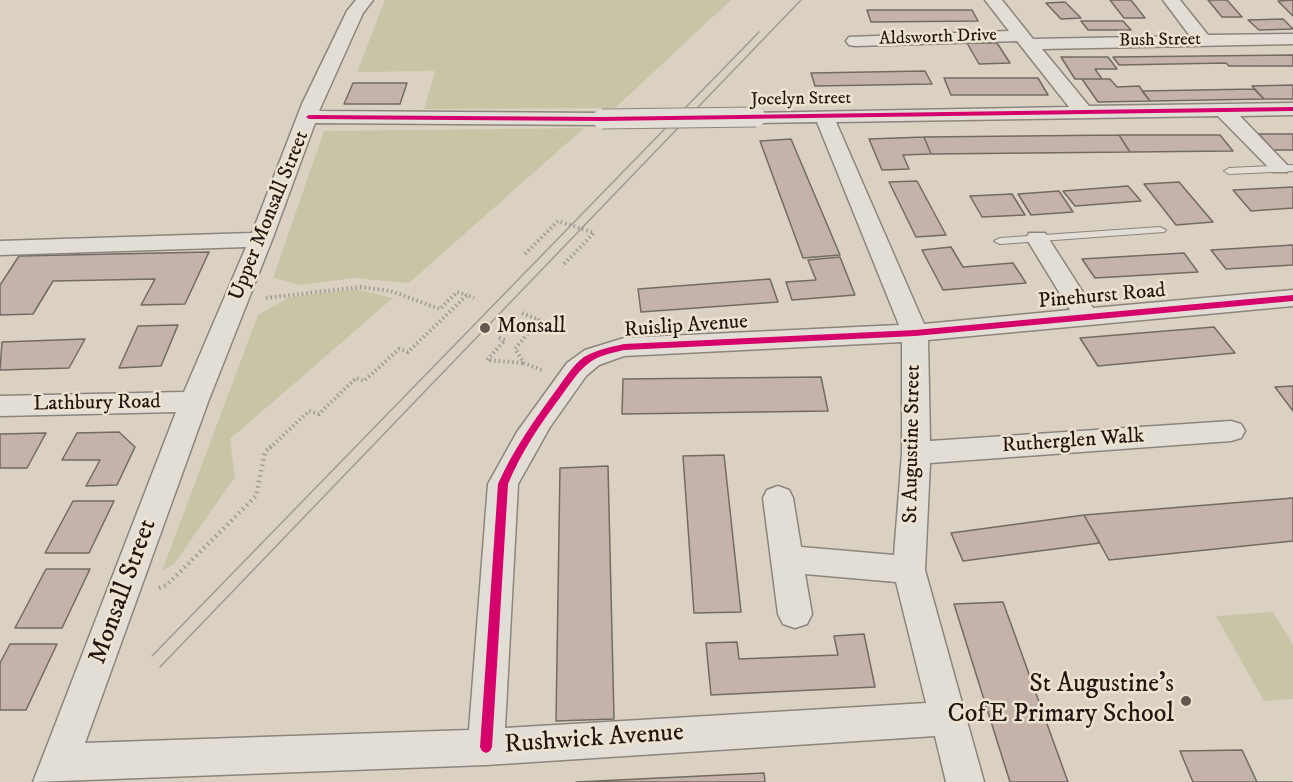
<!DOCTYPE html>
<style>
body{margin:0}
canvas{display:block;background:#dad1c2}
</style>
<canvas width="1293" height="782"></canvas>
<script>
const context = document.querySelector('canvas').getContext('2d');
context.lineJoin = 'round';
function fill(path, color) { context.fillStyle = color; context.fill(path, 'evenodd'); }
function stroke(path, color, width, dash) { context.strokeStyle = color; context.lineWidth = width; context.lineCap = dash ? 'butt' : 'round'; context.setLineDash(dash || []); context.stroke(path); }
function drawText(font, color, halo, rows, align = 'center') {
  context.font = font + ' "IM FELL DW Pica",serif'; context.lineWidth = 5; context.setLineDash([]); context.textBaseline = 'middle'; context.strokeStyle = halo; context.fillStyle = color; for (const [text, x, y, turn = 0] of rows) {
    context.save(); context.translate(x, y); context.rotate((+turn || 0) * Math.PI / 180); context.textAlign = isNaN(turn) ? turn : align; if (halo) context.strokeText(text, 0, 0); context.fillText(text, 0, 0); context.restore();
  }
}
const green = new Path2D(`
 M385,0h346l-116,108 -191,1 11,-38 -78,1z
 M584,128l-175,155 -56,-5 -52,7 -28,-7 51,-147z
 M356,289l37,9 -163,141 5,38 -61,87 -12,7 96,-256 32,-18z
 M1273,612l20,33v54l-29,2 -48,-85z`);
const building = new Path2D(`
 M1110,0h21l14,18h-21z
 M1208,0h19l15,17h-20z
 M1293,0v16l-15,-15z
 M1065,2l16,16 -20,1 -15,-16z
 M867,10h105l6,11 -107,1z
 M1283,19l10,10 -34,1 -11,-10z
 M1081,21h42l8,9h-43z
 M967,43h30l13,20 -31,1z
 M1293,55v11h-64l-3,-3 -107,2 -6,-8z
 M1061,57h47l9,12h-22l7,10h-27z
 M925,71l7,13 -117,2 -4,-13z
 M944,78h94l10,17h-97z
 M1082,79h28l7,8 22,-1 11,15 -52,1z
 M353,83h54l-7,21h-56z
 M1293,85v14h-29l-12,-13z
 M1254,89l10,10 -114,2 -8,-10z
 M1259,134h34v16h-20z
 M1119,135l11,17 -199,2 -7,-17z
 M1119,135h101l13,16 -103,1z
 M924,137l7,17 -28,1 6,14 -27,1 -13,-31z
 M791,139l49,116 -37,3 -43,-117z
 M917,181l29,54 -30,2 -27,-55z
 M1179,182l34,40 -37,3 -32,-41z
 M1128,186l13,15 -66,5 -12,-15z
 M1293,187v21l-42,3 -18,-21z
 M1059,191l14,21 -42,3 -13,-21z
 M1012,194l13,21 -43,2 -12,-21z
 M1293,245v20l-67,4 -15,-19z
 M951,247l12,20 50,-4 13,20 -83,7 -21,-40z
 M209,252l-24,52 -44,1 14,-26 -102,2 -20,33 -33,1v-30l19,-29z
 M1184,253l14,19 -103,6 -13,-19z
 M840,257l15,38 -63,5 -6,-18 30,-2 -8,-20z
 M770,279l8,23 -137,10 -3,-23z
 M178,325l-17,41 -42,2 19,-42z
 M1214,327l21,26 -137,13 -18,-28z
 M85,339l-16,29 -69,2 2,-28z
 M821,377l7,34 -206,3 1,-35z
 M1293,386v25l-18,-24z
 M119,432l16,15 -18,38 -31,1 14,-26h-38l15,-27z
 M46,433l-19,35h-27v-34z
 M724,455l17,157 -47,1 -11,-157z
 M608,466l6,253 -58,2 4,-253z
 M1293,498v43l-184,19 -25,-45z
 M73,501h41l-25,52h-44z
 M1084,515l16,28 -137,18 -12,-28z
 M46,569h44l-28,59h-47z
 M1003,602l65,180h-58l-56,-178z
 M864,634l11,53 -164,8 -5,-52 31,-1 2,17 99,-4 -4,-19z
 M10,644h47l-31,66h-26v-47z
 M1242,750l15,32h35h-99l-13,-31z
 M764,773l1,9h-189z`);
const pathFar1 = new Path2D(`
 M525,254l33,-33 36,12 -32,33
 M266,298l94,-11 31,4 49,18 17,-17 10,3
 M522,313l17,7 -24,29 9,14 18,7
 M499,338l6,2 -18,20 37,3
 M270,448l39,-37 10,3 37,-36 8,3 35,-32 9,3 59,-57 7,3`);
const path = new Path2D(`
 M159,588l8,-3 89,-89 9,-44 6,-6`);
const lane = new Path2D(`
 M1293,165v6l-64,3 -5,-3 5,-3z
 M1160,227l6,3 -2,2 -164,12 -6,-3 6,-3z`);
const street = new Path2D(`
 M356,0h17l-10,13 -44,98 283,2 10,6 -10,6 -287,-2 -43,117 -64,162 -123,341 384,-13 19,-246 29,-52 50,-69 18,-13 39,-12 275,-13 -82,-203 -61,1 -10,-6 3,-4 320,-6 -52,-66 -162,5 -6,-1 -3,-4 3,-4 160,-6 -24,-31h17l31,39 157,-3 -27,-36h17l28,35 85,-1v10l-251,5 47,57 204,-3v12l-53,1 50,52 -3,4h-14l-55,-56 -382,6 88,202 146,-14 -44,-72 3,-5h16l48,75 200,-18v16l-365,34 2,101 301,-20 10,3 4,7 -4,7 -10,3 -301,22 -5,107 59,212h-38l-11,-46 -449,29 -453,17 143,-370 -176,4v-20l184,-4 62,-145 -246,8v-14l252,-8 50,-129 45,-93zM902,342v111l-8,102 -93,-8 -8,-49 -4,-8 -11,-4 -11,4 -4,8 15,116 5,10 12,4 12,-4 5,-10 -7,-40 91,8 30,121 -421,25 13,-244 32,-57 36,-51 13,-11 25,-9z`);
const tram = new Path2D(`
 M152,656l607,-624
 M160,667l641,-667`);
const streetBridge = new Path2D(`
 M602,119l154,-2`);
const cycleway = new Path2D(`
 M1293,107v4l-691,10 -293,-2 -3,-2 3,-2 293,2z
 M1293,295v6l-378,35 -291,14c-12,3 -25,5 -35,13 -11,8 -19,21 -27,32 -21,28 -41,57 -54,89l-16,263 -2,4 -4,2 -4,-2 -2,-4 18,-263c15,-34 37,-65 59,-95 8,-11 16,-24 27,-32 12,-7 27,-10 40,-13l291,-14z`);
const markers = [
 [485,328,6,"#63574f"],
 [1186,701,6,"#63574f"]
];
const farStreetnames = [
 ["Aldsworth Drive",938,38,-2],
 ["Bush Street",1160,41,-1],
 ["Jocelyn Street",801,100,-1]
];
const streetNames = [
 ["Upper Monsall Street",270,216,-68],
 ["Pinehurst Road",1102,297,-5],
 ["Ruislip Avenue",686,327,-4],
 ["Lathbury Road",97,404,-1],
 ["Rutherglen Walk",1073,442,-4],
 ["St Augustine Street",913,444,-89]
];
const poiNames = [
 ["Monsall",497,328]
];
const nearStreetnames = [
 ["Monsall Street",124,592,-70],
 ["Rushwick Avenue",594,740,-4]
];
const nearPoinames = [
 ["St Augustine's",1174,686],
 ["CofE Primary School",1174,716]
];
fill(green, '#c7c5a5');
fill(building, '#c5b2aa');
stroke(building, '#726b64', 1.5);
stroke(lane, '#8b857c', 2);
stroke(street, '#8b857c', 3);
stroke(pathFar1, '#9e9a94', 4, [1.5, 3]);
stroke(path, '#9e9a94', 4.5, [1.5, 4]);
fill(lane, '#e2ded6');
fill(street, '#e2ded6');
stroke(tram, '#9e9a94', 1.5);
stroke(streetBridge, '#8b857c', 21, []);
stroke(streetBridge, '#e2ded6', 19);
fill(cycleway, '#d6006c');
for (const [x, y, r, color] of markers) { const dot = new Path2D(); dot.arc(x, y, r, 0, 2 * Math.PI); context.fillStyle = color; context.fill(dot); stroke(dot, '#ede3d1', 2); }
drawText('18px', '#231511', '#ede3d1', farStreetnames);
drawText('21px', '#231511', '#ede3d1', streetNames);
drawText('21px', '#231511', '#ede3d1', poiNames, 'left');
drawText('26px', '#231511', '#ede3d1', nearStreetnames);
drawText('26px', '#231511', '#ede3d1', nearPoinames, 'right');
</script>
